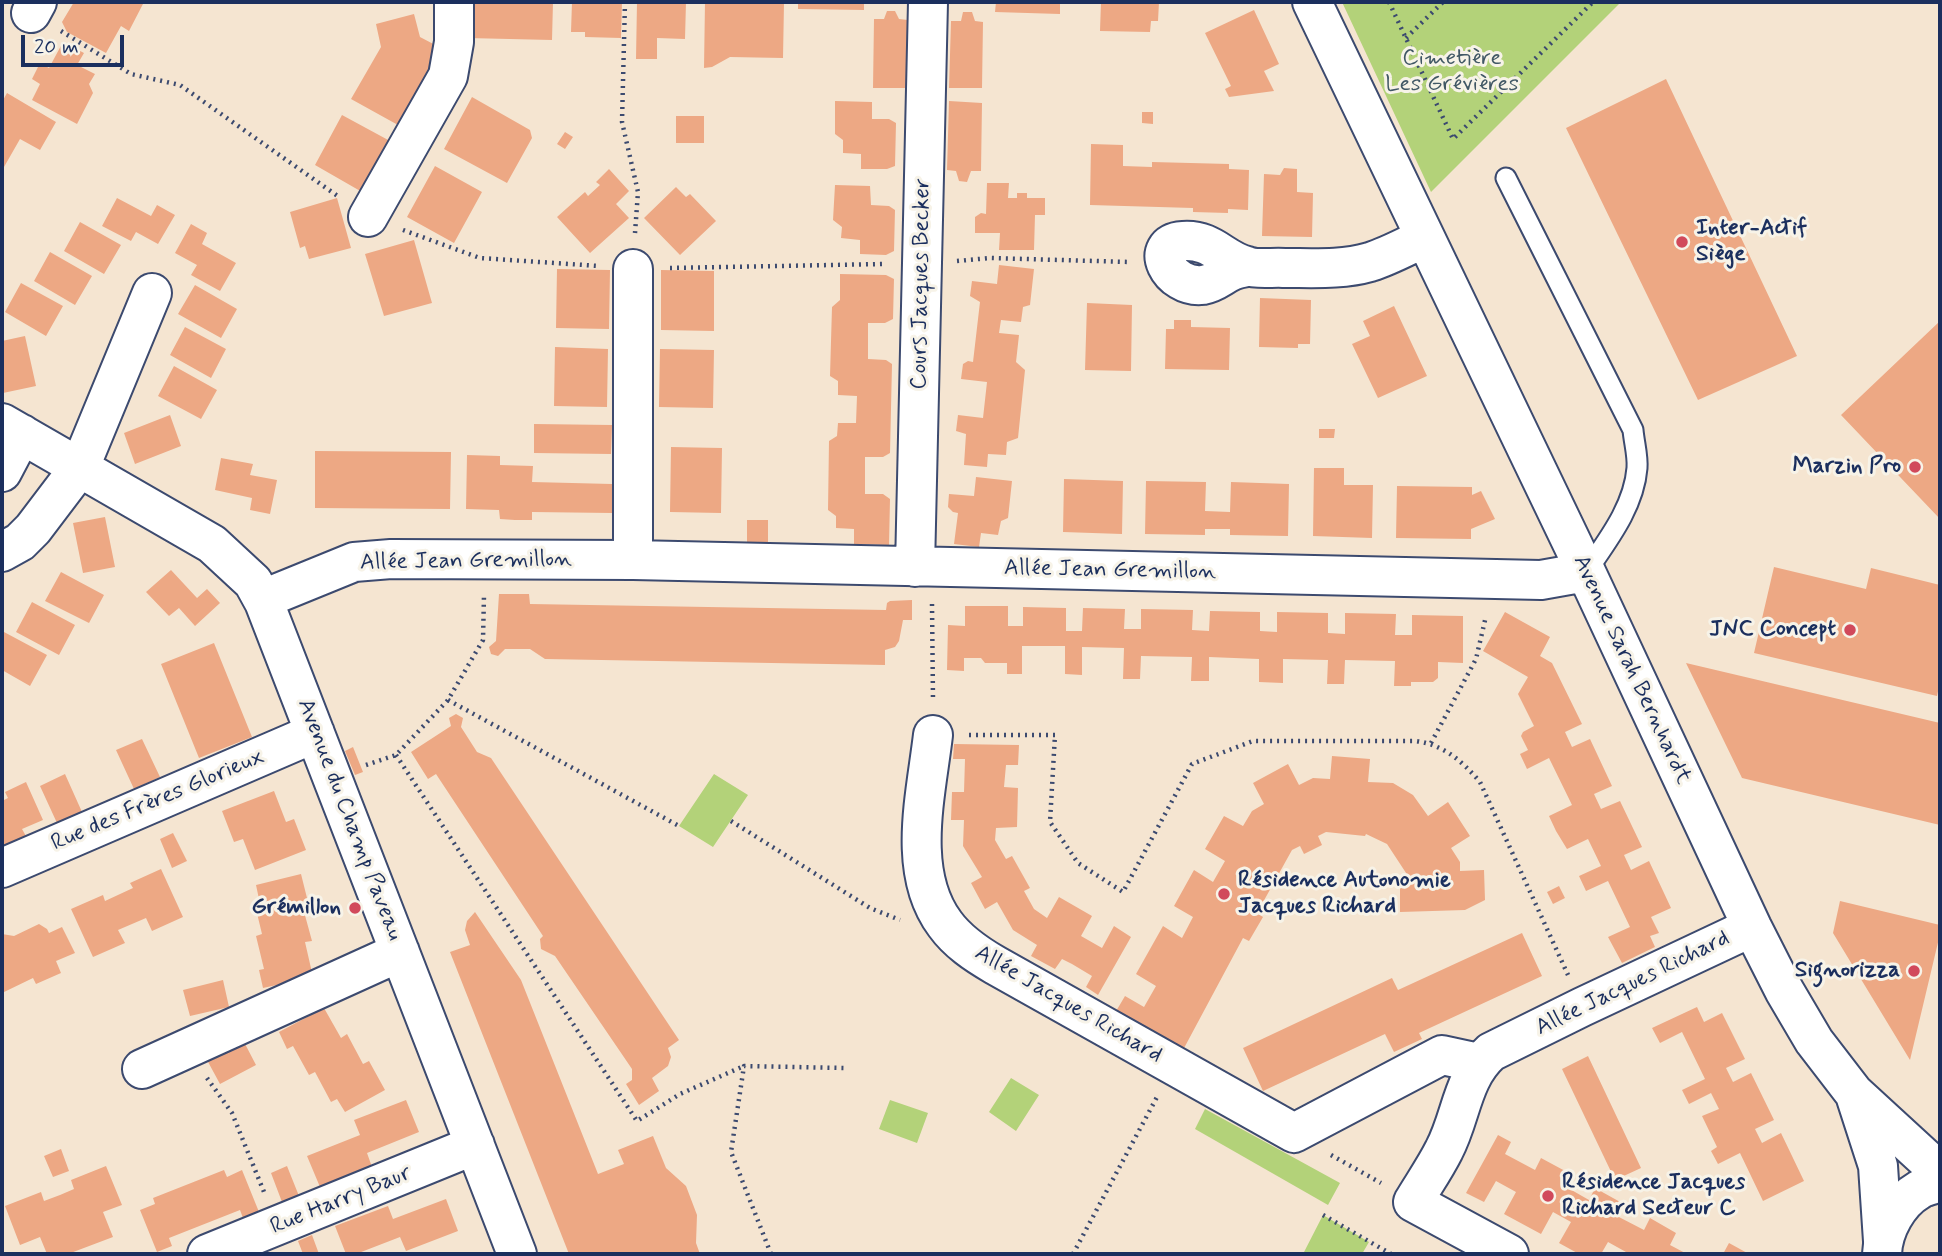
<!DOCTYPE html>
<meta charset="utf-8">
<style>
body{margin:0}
#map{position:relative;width:1942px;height:1256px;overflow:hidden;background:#f5e5d1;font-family:Mynerve,sans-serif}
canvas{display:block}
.frame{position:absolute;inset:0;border:4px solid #1b2f5e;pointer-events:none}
.scale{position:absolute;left:21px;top:35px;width:103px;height:32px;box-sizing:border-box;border:4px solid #1b2f5e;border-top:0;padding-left:9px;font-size:21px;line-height:24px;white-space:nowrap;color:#1b2f5e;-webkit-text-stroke:5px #f7f3e8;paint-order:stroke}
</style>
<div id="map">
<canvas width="1942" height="1256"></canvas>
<div class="frame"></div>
<div class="scale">20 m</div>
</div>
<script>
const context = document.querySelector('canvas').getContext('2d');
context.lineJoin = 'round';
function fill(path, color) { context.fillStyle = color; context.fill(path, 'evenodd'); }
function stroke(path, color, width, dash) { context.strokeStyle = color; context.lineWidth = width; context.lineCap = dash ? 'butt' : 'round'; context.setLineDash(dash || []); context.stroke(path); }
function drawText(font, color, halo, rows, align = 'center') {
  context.font = font + ' Mynerve,sans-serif'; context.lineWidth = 6; context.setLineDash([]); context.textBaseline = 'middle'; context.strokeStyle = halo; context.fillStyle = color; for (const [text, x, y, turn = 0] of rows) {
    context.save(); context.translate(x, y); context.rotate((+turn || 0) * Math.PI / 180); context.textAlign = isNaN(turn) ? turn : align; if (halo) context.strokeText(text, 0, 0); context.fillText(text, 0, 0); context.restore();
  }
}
const green = new Path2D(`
 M1342,2h279l-190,190z
 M714,774l34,21 -35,52 -34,-21z
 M1011,1078l28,17 -23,36 -27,-19z
 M890,1100l38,13 -11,30 -38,-14z
 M1205,1109l135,74 -12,22 -133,-76z
 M1323,1215l46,27 -7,12h-59z`);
const building = new Path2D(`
 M74,2h70l-15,29 -8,-5 -15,27 -39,-21 -5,-10z
 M468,2h85l-1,38 -85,-2z
 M572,2h50l-1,36 -36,-1v-5h-14z
 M637,2h49l-1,37 -28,-1v21h-21z
 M705,2l79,1 -1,55 -53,-1 -18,10 -8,1z
 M798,2h66v8l-66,-1z
 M996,2h64v12l-65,-2z
 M1101,2h58l-1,19h-7l-1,11 -50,-1z
 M1254,10l25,54 -15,7 10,20 -45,6 -4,-8 6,-3 -26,-53z
 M887,11h8l4,8 9,1 -1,68h-34l1,-69h10z
 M963,12h9l3,9 8,1 -1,66h-33l2,-67h10z
 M414,14l6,23 21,11 -43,77 -47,-26 30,-52 -5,-23z
 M63,42l21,11 -7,12 18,9 -6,10 4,9 -16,31 -45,-24 8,-16 -8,-5 8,-16 9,5z
 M1666,79l131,277 -99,44 -132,-272z
 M7,93l49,29 -16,28 -20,-11 -16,28 -2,-1v-50l2,-4 -2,-2v-8z
 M472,97l58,33 2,8 -25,45 -63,-34z
 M835,101l37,1v17h17l7,4 -1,43 -8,3h-26v-15l-18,-1v-13l-8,-6z
 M949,101l33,2 -1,68h-10l-4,11 -8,-1 -3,-10 -9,-1z
 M1142,112h11v12l-11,-1z
 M342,115l48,26 -28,51 -47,-27z
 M676,116h28v27h-28z
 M565,132l8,5 -8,12 -8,-5z
 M1091,144l32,1v21l29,1v-5l77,2v5l20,1 -1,40 -20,-1v4l-35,-1v-4l-103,-3z
 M435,166l47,26 -28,51 -47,-26z
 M1284,168l13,1v23l16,1 -1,44 -50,-1 2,-62 16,1z
 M609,169l20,22 -13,13 13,14 -39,35 -33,-36 28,-25 3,4 12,-11 -4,-3z
 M987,183h22l-1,15h9v-5h10v5h18v17h-10l-1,35h-35l1,-17h-25v-16l6,-4 5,1z
 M835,185l35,1 1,19 18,1 6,4 -1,41 -8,4 -26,-1v-14l-19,-2 1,-11 -9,-7z
 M676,187l10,10 4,-3 26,27 -36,34 -36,-37z
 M117,198l34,18 6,-11 18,10 -17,29 -22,-12 -5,9 -29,-15z
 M337,198l14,50 -42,11 -4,-13 -5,2 -10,-36z
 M80,222l41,23 -17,29 -40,-23z
 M191,224l16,9 -5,11 34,19 -16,28 -29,-16 6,-10 -22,-12z
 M414,240l18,63 -48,13 -19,-62z
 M50,252l42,24 -17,29 -41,-24z
 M999,265l35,4 -4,36 -7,2 -2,15 -20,-2 -2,13 20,2 -3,27 9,8 -7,68 -11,4 -1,13 -18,-1 -1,13 -23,-2 2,-31 -10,-3 2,-16 25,3 4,-36 -26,-3 2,-15 5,-3 5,1 7,-60 -10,-6 2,-15 25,3z
 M557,269l53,1 -1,59 -53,-1z
 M661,270l53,1v60l-53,-1z
 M840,274l46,1 8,4 -1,40 -8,4h-17v36l18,1 6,4 -2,89 -7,4h-18v37h18l7,5 -1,46 -35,-1v-15l-18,-1v-12l-8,-6 1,-69 8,-5 1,-13h18l1,-27 -19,-1v-14l-8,-5 2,-69 8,-7z
 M21,283l42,23 -17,30 -41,-24z
 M195,285l42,24 -16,29 -43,-24z
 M1260,298l51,2 -1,44h-12v4l-39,-1z
 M1087,303l45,2 -1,66 -46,-1z
 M1394,306l33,70 -49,22 -26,-54 18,-8 -7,-15z
 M1174,320h17v7l39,1 -1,42 -64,-1 1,-40h8z
 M1940,321v198l-99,-104z
 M185,327l41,22 -15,29 -41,-23z
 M25,336l11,50 -33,7 -1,-52z
 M555,347l53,2 -1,58 -53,-1z
 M660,349l54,1 -1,58 -54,-1z
 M174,366l43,24 -16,29 -43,-23z
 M170,415l11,31 -46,18 -11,-31z
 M534,424l78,1 -1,29 -77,-1z
 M1319,429h16l-1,9h-15z
 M671,447l51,1 -1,65 -51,-1z
 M315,451l136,1 -1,57 -135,-1z
 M467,455l33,1v9l33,1 -1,16 80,2v29l-80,-1v8h-17l-15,-1 -1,-9 -33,-1z
 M221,458l32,6 -3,11 27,5 -7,34 -20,-4 2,-12 -37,-8z
 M1314,468h30v17h29l-1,53 -59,-2z
 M976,477l36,4 -4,37 -7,3 -3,14 -17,-2 -2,14 -25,-3 4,-31 -5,-1 -5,-5 1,-13 25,2z
 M1064,479l59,2 -1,53 -59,-2z
 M1146,481l60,1 -1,29 25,1 1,-30 58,2 -1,52 -58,-1v-6h-25v6l-60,-1z
 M1397,486l75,1v8l9,-4 14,28 -24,10v10l-75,-1z
 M105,517l10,50 -32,6 -10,-50z
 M747,520h21v22h-21z
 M1774,567l92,22 5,-21 69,17v97l-3,14 -183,-43z
 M171,570l26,28 10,-9 13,14 -25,23 -16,-18 -10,8 -23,-24z
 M61,572l43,23 -15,28 -44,-22z
 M499,594h30l1,10 356,6 1,-7 3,-2 22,-1v20h-9l-4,21 -4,6 -10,3v15l-340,-6 -15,-10h-25l-7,7 -7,-2 -2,-7 7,-6z
 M32,602l43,23 -16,30 -43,-23z
 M965,606h43v20h15v-19l43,1v23h16l1,-23 42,1 -1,20h17v-20l52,1 -1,20 17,1 1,-20 50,1v19l17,1v-20l51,1v20l17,1v-21l51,1 -1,21h17v-20l51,1v47l-25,-1v16l-5,4h-22v4h-17l1,-25 -50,-1 -1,24h-17l1,-24 -45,-1v24l-24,-1v-23l-50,-2v24h-18l1,-24 -51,-1 -1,23h-17l1,-31 -42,-1v28l-17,-1v-28h-43v28h-15v-11h-22l-4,-5h-17v13l-17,-1 1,-45 17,1z
 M1505,612l45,25 -10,19 12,7 30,61 -17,8 7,15 18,-8 22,47 -18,8 7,15 19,-8 22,46 -18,8 7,15 18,-9 22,47 -20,9 8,16 -9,3 5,11 -33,16 -14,-26 22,-10 -22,-46 -22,10 -7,-15 22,-10 -13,-27 -21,10 -11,-18 -7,-15 23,-11 -23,-47 -22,11 -7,-15 8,-4 -7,-14 2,-4 11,-6 -16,-32 10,-17 -45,-26z
 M4,632l43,23 -17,31 -28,-16z
 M214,643l38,94 -53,21 -38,-94z
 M1686,663l254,60v102l-198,-47z
 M456,714l7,4 -2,9 16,25 14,6 188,282 -11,8 3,9 -3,9 -16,12 7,13 -20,14 -13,-21 6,-4v-11l-77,-113 -14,-7 -1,-10 3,-3 -107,-162 -8,5 -17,-27 40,-26 -2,-8z
 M142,739l18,38 -26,12 -18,-39z
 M954,744l65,1 -1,20h-12l-2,22 14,1 -1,39 -21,1 -1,12 11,19 6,-3 18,32 -6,3 10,18 13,9 12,-21 33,19 -11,20 21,12 12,-22 17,11 -33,58 -12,-8 6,-11 -20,-12 -10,-5 -7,10 -24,-13 6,-11 -24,-15 -16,-28 -12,7 -14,-26 11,-6 -19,-31 1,-26h-13l1,-28h12l1,-33h-12z
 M353,747l10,25 -8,3 -10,-24z
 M1332,756l38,3 -2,23 25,1 20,12 15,21 20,-14 22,34 -19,12 9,14v9l24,-1 1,30 -20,10 -65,2v-28h10v-5l-23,-35 -21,-10 -1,2 -39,-4 -8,4 4,9 -18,9 -4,-8 -8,4 -35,63 6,4 -14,24 -6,-3 -60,112 -68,-37 10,-17 19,11 12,-21 -20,-12 27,-48 19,12 11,-21 -19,-11 20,-36 19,12 12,-21 -20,-12 19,-33 19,10 9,-15 12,-7 -11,-21 35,-19 11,21 14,-7 17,1z
 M65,774l17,38 -25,11 -17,-37z
 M26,782l17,38 -21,9 5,9 -25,11v-48l6,-3 -3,-6z
 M274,791l12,31 8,-3 12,31 -51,20 -12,-31 -9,3 -12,-31z
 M173,833l14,28 -15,7 -12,-29z
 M161,869l22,48 -31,14 -6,-13 -28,12 7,13 -32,14 -22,-48 32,-14 2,6 28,-13 -3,-5z
 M301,874l8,32 -6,2 9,33 -7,1 8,35 -50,11 -4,-18 5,-1 -8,-33 6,-2 -8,-33 5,-2 -3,-14z
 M1559,886l6,12 -12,6 -6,-12z
 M1840,901l100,24v9l-30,126 -77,-127z
 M475,912l46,68 77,194 26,-10 -6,-14 35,-14 13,32 20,18 11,29 -1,28 4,11h-131l-119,-302 20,-7 -5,-15 2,-9z
 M39,924l8,5 2,4 13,-6 13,26 -19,8 5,12 -25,11 -3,-6 -31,15v-59l12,2z
 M1522,933l20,43 -123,57 3,6 -28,13 -9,-18 -122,57 -20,-43 149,-70 6,12z
 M223,980l6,27 -39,9 -7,-26z
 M1697,1007l7,15 18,-9 23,46 -19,9 7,14 18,-9 23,47 -19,9 7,14 19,-10 23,48 -41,20 -23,-48 -22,11 -7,-13 6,-4 -15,-31 17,-7 -8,-16 -22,11 -7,-14 23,-11 -23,-47 -22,11 -8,-15z
 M324,1008l17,30 6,-4 16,30 6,-3 16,29 -40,22 -8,-13 -6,3 -16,-30 -6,3 -16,-29 -6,3 -8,-17z
 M243,1040l13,25 -36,19 -13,-24z
 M1588,1056l53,112 -26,12 -53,-111z
 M406,1100l13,32 -52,21 5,14 -52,20 -13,-31 53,-21 -6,-15z
 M1498,1135l13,7 -6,12 30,16 6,-12 26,14 -6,12 28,16 6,-12 27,15 -7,12 29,15 6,-12 26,15 -6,12 17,9h-63l2,-2 -18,-10 -7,12h-22l-20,-11 12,-21 -18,-10 -12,22 -37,-20 12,-22 -20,-11 -12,21 -18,-9z
 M61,1149l8,22 -16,6 -9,-21z
 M106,1166l16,39 -19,7 10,25 -45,17h-21l-7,-17 -20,8 -15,-39 36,-14 3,9 16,-6 14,-6 -3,-9z
 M287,1166l12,30 -17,6 -11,-29z
 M224,1170l3,7 15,-7 17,42 -16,6 -3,-8 -71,28 3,8 -15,6 -17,-42 15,-6 -2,-6z
 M446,1199l12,32 -52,20 -6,-14 -44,17h-10l-11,-28 53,-20 5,13z
 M312,1235l7,19h-16l-5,-13z
 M1729,1243l20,11h-26z`);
const path = new Path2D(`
 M625,2l-3,120 16,70 -3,41
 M1389,2l64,137 140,-137
 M61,31l70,43 49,11 159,112
 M1406,38l37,-36
 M403,230l77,28 119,8
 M957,261l33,-3 140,4
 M670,268l215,-4
 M932,604l1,96
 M448,700l231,126
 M969,735h86l-5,87 28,41 45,29 69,-128 61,-23h163c28,4 46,20 64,41l88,193
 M1431,743l45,-84 10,-43
 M396,755l241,366 43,-27 64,-28
 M366,765l30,-10 52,-55 35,-60 1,-45
 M731,821l139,87 30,12
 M207,1078l25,35 32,79
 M1331,1155l50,28
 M1323,1215l68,39
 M771,1254l-40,-102 13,-86 100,2
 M1073,1254l84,-157`);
const service = new Path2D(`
 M1506,178l127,252c1,12 5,26 4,38 -3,39 -30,73 -51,104`);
const minor = new Path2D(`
 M1312,2l274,570 166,355 32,63 30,51 40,52 86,79
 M31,13l6,-11
 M368,217l80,-141 6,-34v-40
 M1247,267c-5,1 -11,2 -15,4 -11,5 -17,12 -29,14 -34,4 -56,-42 -20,-44 30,-2 39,19 64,25 11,4 26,1 37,2 30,0 58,2 86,-6 19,-6 37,-16 54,-24
 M633,269v291
 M2,423l210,121 41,38 11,20 253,652
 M2,472l20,-38
 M2,552l18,-10 13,-13 47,-62 72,-174
 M915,567l13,-565
 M264,602l9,-7 81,-33 37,-3 242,1 908,20 45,-8
 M933,735c-7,60 -27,137 12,189 13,18 31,30 50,41l299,168 148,-78 37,8
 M2,868l313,-135
 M142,1069l258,-117
 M1856,1098l22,68 5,75
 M207,1254l268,-109
 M1509,1254l-96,-52c10,-17 22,-34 31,-52 18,-34 17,-71 47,-98l91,-45 170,-80`);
const tertiary = new Path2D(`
 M1882,1254c1,-24 16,-52 37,-64 6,-4 15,-5 21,-8`);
const markers = [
 [1682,242,7,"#d1495b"],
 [1915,467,7,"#d1495b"],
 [1850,630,7,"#d1495b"],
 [1224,894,7,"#d1495b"],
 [355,908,7,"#d1495b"],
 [1914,971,7,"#d1495b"],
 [1548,1196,7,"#d1495b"]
];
const parkNames = [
 ["Cimetière",1452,59],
 ["Les Grévières",1452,85]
];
const poiNames = [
 ["Inter-Actif",1696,229,"left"],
 ["Siège",1696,255,"left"],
 ["Marzin Pro",1901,467],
 ["JNC Concept",1836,630],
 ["Résidence Autonomie",1238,881,"left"],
 ["Jacques Richard",1238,907,"left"],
 ["Grémillon",341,908],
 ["Signorizza",1900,971],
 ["Résidence Jacques",1562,1183,"left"],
 ["Richard Secteur C",1562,1209,"left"]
];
const streetNames = [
 ["Cours Jacques Becker",922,284,-89],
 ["Allée Jean Gremillon",466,562,-1],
 ["Allée Jean Gremillon",1110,571,1],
 ["Avenue Sarah Bernhardt",1631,670,65],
 ["Rue des Frères Glorieux",158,801,-23],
 ["Avenue du Champ Paveau",349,820,69],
 ["Allée Jacques Richard",1633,984,-26],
 ["Allée Jacques Richard",1068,1005,30],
 ["Rue Harry Baur",341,1201,-22]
];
fill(green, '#b3d279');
fill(building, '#eda884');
stroke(service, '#3c4a6f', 23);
stroke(minor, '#3c4a6f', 42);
stroke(tertiary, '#3c4a6f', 42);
stroke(path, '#3c4a6f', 4.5, [2, 5]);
stroke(service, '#fff', 19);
stroke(minor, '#fff', 38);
stroke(tertiary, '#fff', 38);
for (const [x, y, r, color] of markers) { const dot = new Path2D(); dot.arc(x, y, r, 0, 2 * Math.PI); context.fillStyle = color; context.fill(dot); stroke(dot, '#f7f3e8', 2.5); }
drawText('23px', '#415865', '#f7f3e8', parkNames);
drawText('bold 23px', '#1b2f5e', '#f7f3e8', poiNames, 'right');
drawText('23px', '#1b2f5e', '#f7f3e8', streetNames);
</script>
